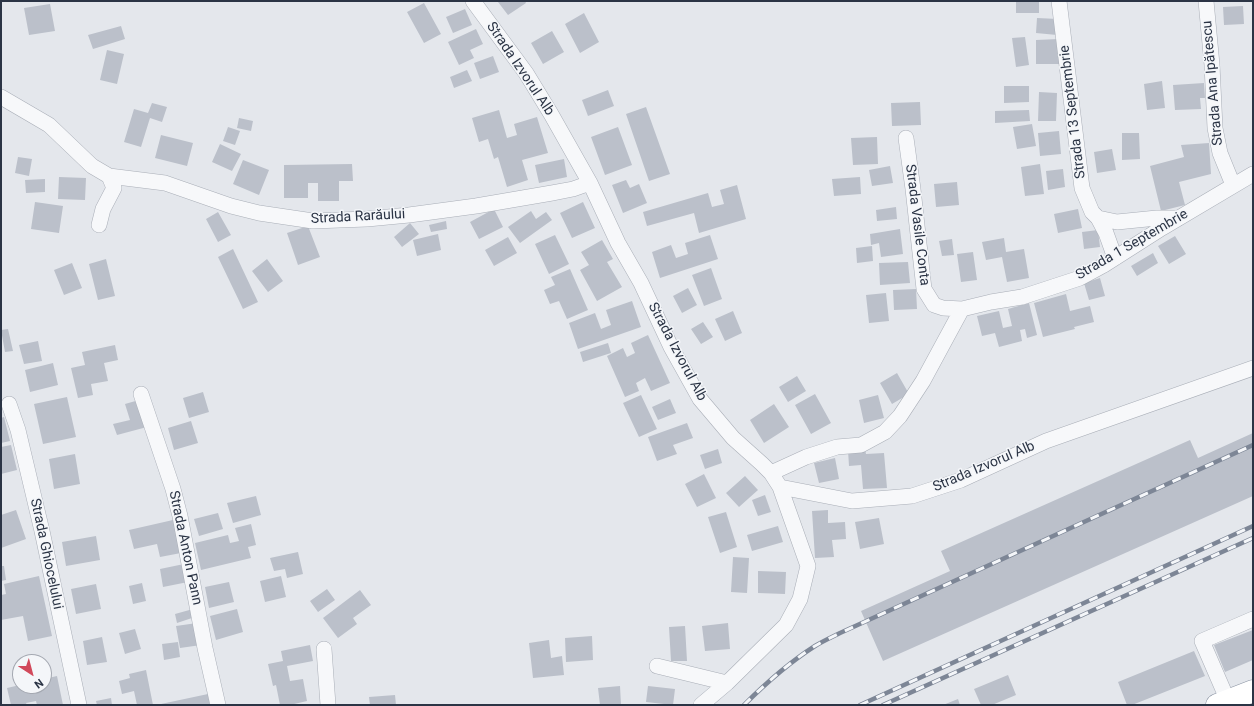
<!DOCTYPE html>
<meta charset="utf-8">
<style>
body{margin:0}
#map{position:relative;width:1254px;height:706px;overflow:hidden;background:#e4e7ec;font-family:Roboto,sans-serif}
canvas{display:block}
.frame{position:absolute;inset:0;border:2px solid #2b3445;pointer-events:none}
.north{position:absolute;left:12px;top:654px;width:40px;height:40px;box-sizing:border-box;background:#f4f6f9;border:1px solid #a4a8b1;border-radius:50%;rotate:144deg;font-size:11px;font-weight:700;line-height:16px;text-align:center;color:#2b3445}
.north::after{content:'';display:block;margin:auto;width:14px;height:18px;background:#d1495b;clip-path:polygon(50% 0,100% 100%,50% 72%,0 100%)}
</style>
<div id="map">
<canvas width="1254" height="706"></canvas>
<div class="frame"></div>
<div class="north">N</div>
</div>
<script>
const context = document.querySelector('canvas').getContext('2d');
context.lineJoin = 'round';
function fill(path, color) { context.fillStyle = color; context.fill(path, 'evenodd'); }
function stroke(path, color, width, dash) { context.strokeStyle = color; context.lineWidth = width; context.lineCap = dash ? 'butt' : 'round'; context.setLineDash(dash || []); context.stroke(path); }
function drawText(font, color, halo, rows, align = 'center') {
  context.font = font + ' Roboto,sans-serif'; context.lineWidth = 3; context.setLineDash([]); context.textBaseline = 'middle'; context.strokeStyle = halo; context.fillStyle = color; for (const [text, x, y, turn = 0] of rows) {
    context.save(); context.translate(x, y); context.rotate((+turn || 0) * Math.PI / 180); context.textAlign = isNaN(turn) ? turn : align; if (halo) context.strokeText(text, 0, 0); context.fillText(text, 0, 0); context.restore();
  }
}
const building = new Path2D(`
 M499,1h26l1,2 -18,12 -10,-13z
 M1016,1h23v12h-23z
 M424,3l17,31 -17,9 -17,-31z
 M50,4l5,27 -26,4 -5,-27z
 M1243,6l1,18 -20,1 -1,-18z
 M465,9l7,16 -19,8 -7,-16z
 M584,13l15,29 -19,11 -15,-29z
 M1037,18l21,1 -1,16 -21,-2z
 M121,26l4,13 -32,10 -5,-14z
 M476,29l7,15 -13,6 4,8 -15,7 -11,-23z
 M552,31l12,21 -21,12 -12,-21z
 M1025,37l4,28 -13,2 -4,-29z
 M1059,39v25h-23v-24z
 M107,50l17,4 -7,30 -17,-4z
 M493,56l6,16 -19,7 -6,-16z
 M467,70l5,11 -18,7 -4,-11z
 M1162,81l3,27 -18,2 -3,-26z
 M1204,83l1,15h-5l1,11 -26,1 -2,-25z
 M1004,86h25v16l-25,1z
 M608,90l6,16 -26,10 -6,-16z
 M1039,92l18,1 -1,28h-18z
 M920,102l1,23 -29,1 -1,-23z
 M152,103l15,4 -5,15 -12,-4 -9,29 -17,-5 10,-33 14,4z
 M646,107l24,67 -21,7 -23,-67z
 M499,110l8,28 10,-3 -3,-11 23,-7 11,36 -26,7 6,20 -21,7 -9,-30 -4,2 -6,-20 -9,3 -7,-24z
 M1029,110l1,11 -35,2v-12z
 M239,118l14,3 -2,10 -14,-3z
 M1032,124l4,22 -19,3 -4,-22z
 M228,127l12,4 -5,14 -12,-4z
 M618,127l14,38 -27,10 -14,-38z
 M1059,131l2,23 -21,2 -2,-23z
 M1122,133h17l1,26 -18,1z
 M161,135l32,8 -6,23 -32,-8z
 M877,137l1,27 -25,1 -2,-27z
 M1209,143l2,31 -32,8 6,23 -24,6 -11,-45 34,-9 -3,-12z
 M220,144l21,10 -9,17 -20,-9z
 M1112,149l4,21 -19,3 -3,-21z
 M18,157l14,2 -3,17 -14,-3z
 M564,159l3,18 -28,6 -4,-18z
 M243,160l26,10 -10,25 -26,-11z
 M352,164l1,17h-14v20h-21v-18h-10v15h-24v-33z
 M1040,164l4,30 -19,2 -4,-29z
 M890,166l3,17 -21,3 -3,-16z
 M1063,169l2,18 -17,3 -2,-19z
 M59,177l27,1 -1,22 -27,-1z
 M860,177l1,17 -27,2 -2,-17z
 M45,179v13l-19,1 -1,-13z
 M626,180l4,8 9,-4 8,19 -24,10 -11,-28z
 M957,182l2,23 -23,2 -2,-23z
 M737,185l9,34 -47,14 -5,-20 -47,13 -4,-14 65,-19 4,14 12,-3 -4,-14z
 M35,202l28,4 -4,27 -28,-4z
 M583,202l12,26 -23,10 -12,-25z
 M896,207l1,12 -20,2 -1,-11z
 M494,209l9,18 -24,12 -9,-17z
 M1078,209l4,19 -24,5 -4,-19z
 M531,211l5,8 10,-7 6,8 -32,23 -12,-16z
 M218,212l13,23 -13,7 -12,-23z
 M446,221l1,8 -16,3 -2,-7z
 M410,223l9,11 -17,13 -8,-10z
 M308,226l12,31 -22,8 -11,-32z
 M900,229l3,25 -22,3 -2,-14 -8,2 -1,-11z
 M1098,230l2,17 -16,2 -2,-17z
 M438,234l3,16 -24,6 -4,-16z
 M555,235l14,29 -20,10 -14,-30z
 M710,235l8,24 -58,19 -8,-26 19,-7 5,13 12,-4 -3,-11z
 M1175,236l11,18 -17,10 -11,-18z
 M508,237l9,16 -23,13 -9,-16z
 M1004,238l2,14 18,-3 5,29 -22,4 -5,-25 -16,3 -4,-18z
 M952,239l2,16 -12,1 -3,-15z
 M602,240l11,19 -6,3 15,25 -25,14 -17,-31 9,-5 -8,-13z
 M872,246l1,15 -16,2 -1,-15z
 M233,249l25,53 -15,7 -25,-52z
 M973,252l4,28 -16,2 -4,-28z
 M1153,253l5,10 -21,13 -6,-10z
 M106,259l9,37 -17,4 -9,-36z
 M267,259l16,22 -15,11 -16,-21z
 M908,262l2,21 -30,2 -1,-22z
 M72,263l10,25 -18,7 -10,-25z
 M711,268l11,31 -18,7 -12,-31z
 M570,269l18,41 -21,9 -8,-18 -9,3 -6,-14 11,-5 -4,-8z
 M1100,278l5,18 -16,4 -5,-17z
 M688,288l9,17 -15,8 -9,-17z
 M916,289l1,20 -23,1 -1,-20z
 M886,293l3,28 -20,2 -3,-28z
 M1066,294l4,17 20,-5 4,16 -20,5 1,2 -32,8 -9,-34z
 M632,301l9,26 -63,22 -9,-26 26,-10 6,16 10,-4 -5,-15z
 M1029,303l8,32 -10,3 -2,-9 -5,1 2,11 -23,6 -4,-14 -13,3 -5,-20 22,-5 4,17 9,-2 -4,-17z
 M733,311l9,22 -17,8 -10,-22z
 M703,322l10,15 -12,7 -10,-15z
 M8,329l5,22 -8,1 -4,-22z
 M648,335l22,48 -19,8 -6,-13 -9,5 3,8 -14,6 -18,-41 16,-8 4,9 8,-4 -4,-10z
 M38,341l4,20 -18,3 -5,-19z
 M608,343l3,10 -28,9 -3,-10z
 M115,345l3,15 -14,3 4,18 -17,3 2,11 -15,3 -7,-30 14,-3 -3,-13z
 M53,363l5,22 -28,7 -5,-22z
 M897,373l12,21 -17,10 -12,-21z
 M797,376l9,15 -18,11 -9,-15z
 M203,392l6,20 -20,6 -6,-20z
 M815,394l16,29 -20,11 -16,-29z
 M641,395l16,34 -18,8 -16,-34z
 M878,395l6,23 -20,5 -5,-23z
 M67,397l9,40 -33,7 -9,-40z
 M670,399l6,14 -18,7 -6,-13z
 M139,400l8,27 -30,8 -4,-11 17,-4 -5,-16z
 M774,404l15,23 -25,16 -14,-23z
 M4,417l6,24 -9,2v-25z
 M191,421l7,22 -24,7 -6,-22z
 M687,423l6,15 -20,7 4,9 -20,7 -9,-24z
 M1253,433v63l-370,165 -22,-50 89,-40 -9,-20 249,-111 8,18z
 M11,445l6,25 -16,4v-27z
 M718,449l4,14 -17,6 -5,-14z
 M865,449l1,5 18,-1 3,35 -24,1 -2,-24 -12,1 -1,-16z
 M75,454l5,30 -26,5 -5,-30z
 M835,458l4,21 -20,4 -5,-20z
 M704,474l12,24 -19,9 -12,-23z
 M745,476l13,14 -19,17 -13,-14z
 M765,495l6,17 -13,4 -6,-16z
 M256,496l5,19 -28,8 -6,-20z
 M16,510l10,29 -25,9v-33z
 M828,510v13l17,-1 1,17 -14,1 2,17 -19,1 -3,-47z
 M726,512l11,35 -17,6 -12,-36z
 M218,513l5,16 -24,7 -5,-17z
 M879,518l5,26 -24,5 -5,-27z
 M173,520l8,33 -21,4 -3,-13 -23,5 -5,-19z
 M251,524l5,21 -8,2 3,11 -50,12 -6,-27 33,-8 2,8 9,-2 -4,-13z
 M778,526l5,16 -31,9 -5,-16z
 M96,536l4,24 -34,6 -4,-24z
 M298,552l5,22 -16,4 -2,-9 -11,2 -4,-13z
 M733,557l16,1 -2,35 -16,-1z
 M184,564l4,18 -25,5 -3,-18z
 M1,566h3l2,14 -5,1z
 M758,571l28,1 -1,22 -27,-1z
 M39,576l13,60 -24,5 -5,-25 -22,4v-25l5,-1 -2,-10z
 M281,576l5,21 -21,5 -5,-21z
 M229,582l5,20 -25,6 -4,-21z
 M142,583l4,18 -13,3 -4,-18z
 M96,584l5,25 -25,5 -5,-25z
 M327,589l8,11 -17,12 -8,-11z
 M360,590l11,15 -18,13 4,6 -19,14 -15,-20z
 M193,609l2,8 -18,6 -2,-9z
 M237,609l6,23 -27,8 -6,-24z
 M197,623l4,22 -21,3 -4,-22z
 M728,623l2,26 -25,2 -3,-25z
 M685,626l2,35h-16l-2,-34z
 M135,629l6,20 -16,5 -6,-21z
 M1253,630v30l-28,12 -11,-27z
 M592,636l1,24 -27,2 -1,-24z
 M102,637l5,25 -20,3 -4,-24z
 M549,640l2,18 11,-2 2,19 -31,3 -4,-35z
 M178,642l2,15 -16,3 -2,-16z
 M310,645l3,16 -26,5 3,15 13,-2 4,22 -17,4h-10l-4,-20 -3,1 -5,-22 15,-3 -2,-10z
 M1194,651l11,25 -73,29h-5l-9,-23z
 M146,670l7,35h-16l-3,-14 -12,3 -3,-13 11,-3 -1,-4z
 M1008,675l8,20 -24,10h-11l-7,-16z
 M57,676l6,29h-26l-1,-4 -10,2 1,2h-16l-4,-17 13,-3v1h24v-7z
 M620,686l1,19h-21l-2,-17z
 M648,686l27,3 -2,16 -27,-3z
 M208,694l2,11h-49v-1z
 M395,695l1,10h-26l-1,-8z
 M111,698l1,7h-15l-1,-4z
 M958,699l2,6h-17z`);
const minor = new Path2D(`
 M473,1l53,72 25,41 39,69 28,60 23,40 30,64 29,52 33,39 29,26 9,9 9,14 28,79 -8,33 -14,26 -59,58 -26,22
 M1059,1l23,187 10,24 6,6 19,4 40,-4h22
 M1206,1l6,64 3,63 5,25 13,32
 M1,97l48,28 43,41 17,10 56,7 66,23 28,7 54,8 54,-2 42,-4 67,-9 76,-13 21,-4 17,-6
 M906,138l7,51 11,100 10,16 9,3 19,1
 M1098,218l8,15 9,25
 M99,225l4,-16 11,-21 -5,-12
 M141,394l32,95 7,27 25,132 13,57
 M9,404l9,26 24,101 37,174
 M771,473l35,-16 31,-10 24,-2 24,-13 15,-16 23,-35 39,-72 29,-7 31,-5 58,-19 24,-13 58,-37 91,-54
 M780,487l72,14 60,-5 49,-16 85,-39 207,-73
 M324,649l4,56
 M657,666l70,17
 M1228,701l-26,-60 51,-22`);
const highway = new Path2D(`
 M1217,705l36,-14`);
const rail = new Path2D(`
 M744,705c22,-22 46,-43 71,-59 8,-5 17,-9 25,-13l413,-188
 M860,705l393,-179
 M883,705l370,-167`);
const streetNames = [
 ["Strada Izvorul Alb",520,69,56],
 ["Strada Ana Ipătescu",1213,83,-95],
 ["Strada 13 Septembrie",1073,112,-97],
 ["Strada Rarăului",358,217,-3],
 ["Strada Vasile Conta",917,225,83],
 ["Strada 1 Septembrie",1132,245,-30],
 ["Strada Izvorul Alb",677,352,62],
 ["Strada Izvorul Alb",984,467,-23],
 ["Strada Anton Pann",185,548,78],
 ["Strada Ghiocelului",46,554,78]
];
fill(building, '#bbc0ca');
stroke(minor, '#a9aeb7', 16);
stroke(highway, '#8b94a3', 23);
stroke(minor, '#f7f8fa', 15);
stroke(highway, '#fff', 22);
stroke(rail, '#7d8696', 4.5);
stroke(rail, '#f4f6f9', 3, [9]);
drawText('14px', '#2b3445', '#f4f6f9', streetNames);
</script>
